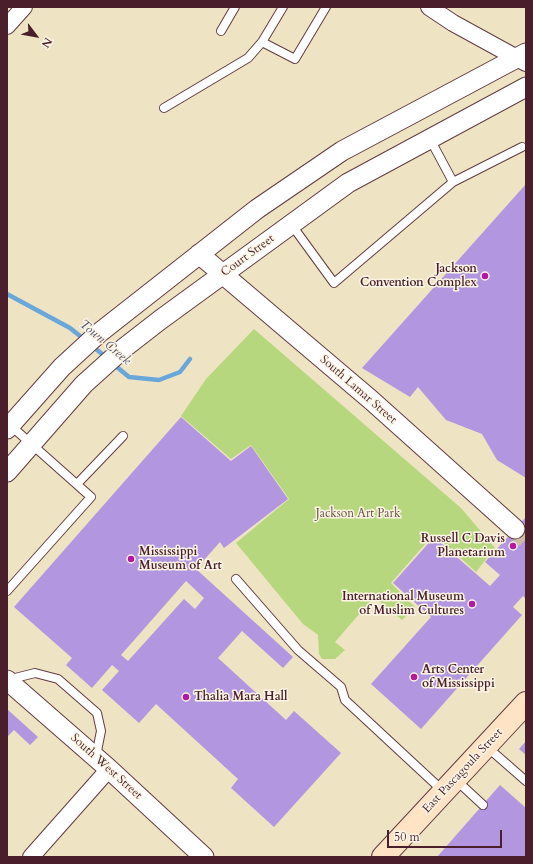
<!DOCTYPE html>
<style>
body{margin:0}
#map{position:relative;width:533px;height:864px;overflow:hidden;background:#eee3c3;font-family:Cardo,serif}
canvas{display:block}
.frame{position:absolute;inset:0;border:8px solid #4a1f2b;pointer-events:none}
.north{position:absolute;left:16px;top:16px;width:40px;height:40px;-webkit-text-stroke:3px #fcf5e5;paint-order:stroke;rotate:122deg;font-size:11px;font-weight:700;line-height:16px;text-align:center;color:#4a1f2b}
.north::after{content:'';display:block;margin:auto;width:14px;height:18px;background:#4a1f2b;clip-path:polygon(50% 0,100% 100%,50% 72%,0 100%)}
.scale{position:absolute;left:387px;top:830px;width:115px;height:18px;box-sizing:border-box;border:2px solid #4a1f2b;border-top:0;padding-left:5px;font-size:12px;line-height:14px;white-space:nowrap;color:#4a1f2b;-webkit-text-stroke:3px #fcf5e5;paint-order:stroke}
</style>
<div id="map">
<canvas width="533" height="864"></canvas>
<div class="frame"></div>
<div class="north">N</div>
<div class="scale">50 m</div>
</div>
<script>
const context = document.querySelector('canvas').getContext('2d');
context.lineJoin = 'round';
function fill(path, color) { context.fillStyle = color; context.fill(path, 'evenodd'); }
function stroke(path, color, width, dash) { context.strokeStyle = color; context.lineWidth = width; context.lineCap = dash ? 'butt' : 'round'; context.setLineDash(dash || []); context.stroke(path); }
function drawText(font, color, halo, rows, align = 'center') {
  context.font = font + ' Cardo,serif'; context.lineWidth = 3; context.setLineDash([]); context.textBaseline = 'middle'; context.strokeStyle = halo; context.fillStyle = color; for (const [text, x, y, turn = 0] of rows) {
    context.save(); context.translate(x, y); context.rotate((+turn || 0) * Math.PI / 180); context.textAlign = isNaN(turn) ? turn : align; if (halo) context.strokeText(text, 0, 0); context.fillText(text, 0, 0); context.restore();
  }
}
const green = new Path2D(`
 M254,329l207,179 34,40 -19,24 -42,-38 -43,49 24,24 -13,13 -28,-23 -39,45 10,8 -10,9h-13l-3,-5 -1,-19 -15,-11 -67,-81 53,-44 -38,-54 -20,14 -50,-43 25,-37z`);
const stream = new Path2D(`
 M7,294l63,34 15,12
 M91,345l16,13
 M112,363l17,14 30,3 21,-8 10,-13`);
const building = new Path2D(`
 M526,184v294l-29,-18 -15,-26 -36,-14 -28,-33 -8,10 -48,-29z
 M181,417l50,44 20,-15 37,53 -64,49 -4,-6 -24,27 97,88 -10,11 -41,-37 -24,27 68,62 8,-9 47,42 -67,74 -43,-39 7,-9 -82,-75 -17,19 -37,-33 17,-19 -7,-6 -20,23 -26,-23 6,-7 -58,-51zM186,581l18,17 -9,11 -11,-10 -56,62 -7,-6z
 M526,517v82l-3,-3 -10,11 9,8 -101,114 -50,-45 60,-67 -38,-34 41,-46 56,49 10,-11 -15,-13z
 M7,709l31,28 -8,8 -16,-15 -7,7z
 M526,741v14l-7,-6z
 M500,785l26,23v49h-89z`);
const tertiaryTunnel = new Path2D(`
 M515,529l11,10`);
const service = new Path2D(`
 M283,7l-21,35 33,17 31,-52
 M221,31l14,-24
 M164,108l84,-50 14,-16
 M430,139l23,43
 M291,224l43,59 119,-101 69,-35
 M77,484l46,-48
 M236,579l62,71 43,37 4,13 98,91
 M7,591l84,-94 -81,-72
 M7,680l28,-7 23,6 39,34 4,18 -5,25
 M486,746l40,35
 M456,780l27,25`);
const minor = new Path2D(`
 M429,7l24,16 73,40
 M7,26l17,-19
 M31,857l78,-88`);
const tertiary = new Path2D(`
 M199,254l172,146 144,129
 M7,429l55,-62 37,-34 158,-124 85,-58 184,-98
 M7,472l77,-88 40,-36 36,-28 188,-137 178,-96
 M7,680l102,89 95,88`);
const secondary = new Path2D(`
 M383,857l143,-154`);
const markers = [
 [485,276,4,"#b5179e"],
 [513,546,4,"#b5179e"],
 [131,559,4,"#b5179e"],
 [472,604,4,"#b5179e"],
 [414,677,4,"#b5179e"],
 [186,697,4,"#b5179e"]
];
const streetNames = [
 ["Court Street",248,256,-36],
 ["South Lamar Street",358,390,41],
 ["South West Street",106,767,42],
 ["East Pascagoula Street",463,771,-47]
];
const poiNames = [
 ["Jackson",477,269],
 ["Convention Complex",477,283],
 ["Russell C Davis",505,539],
 ["Planetarium",505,553],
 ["Mississippi",139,552,"left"],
 ["Museum of Art",139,566,"left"],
 ["International Museum",464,597],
 ["of Muslim Cultures",464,611],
 ["Arts Center",422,670,"left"],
 ["of Mississippi",422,684,"left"],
 ["Thalia Mara Hall",194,697,"left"]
];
const parkNames = [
 ["Jackson Art Park",358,514]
];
const waterNames = [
 ["Town Creek",105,343,40]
];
fill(green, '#b7d77f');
stroke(stream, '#69a6da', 4.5);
fill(building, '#b396e0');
stroke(tertiaryTunnel, '#cdbca5', 19, [19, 10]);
stroke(service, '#633c42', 10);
stroke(minor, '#633c42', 18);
stroke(tertiary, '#633c42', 21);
stroke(secondary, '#633c42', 24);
stroke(service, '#fff', 8);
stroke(minor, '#fff', 16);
stroke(tertiary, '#fff', 19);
stroke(secondary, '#fee4c5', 22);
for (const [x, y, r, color] of markers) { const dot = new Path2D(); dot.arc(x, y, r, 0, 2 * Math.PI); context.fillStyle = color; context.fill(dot); stroke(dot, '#fcf5e5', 1.5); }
drawText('12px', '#4a1f2b', '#fcf5e5', streetNames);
drawText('bold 12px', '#4a1f2b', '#fcf5e5', poiNames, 'right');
drawText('12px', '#654d40', '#fcf5e5', parkNames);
drawText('italic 13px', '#565571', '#fcf5e5', waterNames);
</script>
